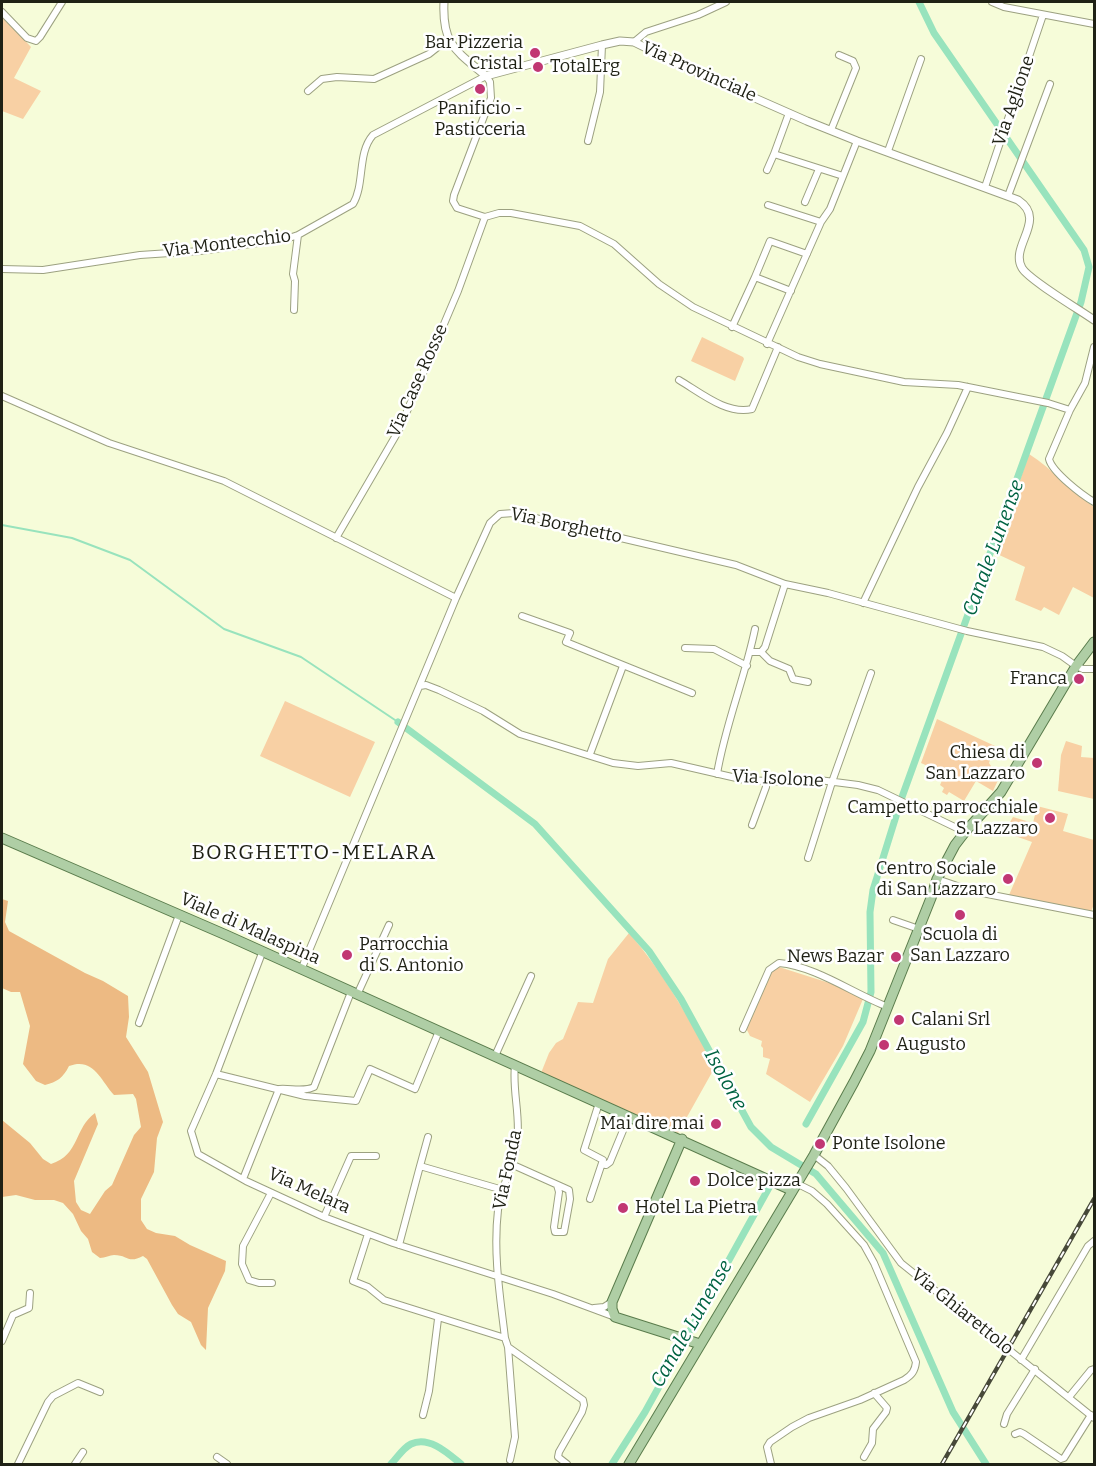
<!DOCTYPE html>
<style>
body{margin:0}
#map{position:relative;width:1096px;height:1466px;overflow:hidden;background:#f6fcd9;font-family:Bitter,serif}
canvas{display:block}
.frame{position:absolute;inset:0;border:3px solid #1f2115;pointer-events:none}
</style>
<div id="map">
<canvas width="1096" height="1466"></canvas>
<div class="frame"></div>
</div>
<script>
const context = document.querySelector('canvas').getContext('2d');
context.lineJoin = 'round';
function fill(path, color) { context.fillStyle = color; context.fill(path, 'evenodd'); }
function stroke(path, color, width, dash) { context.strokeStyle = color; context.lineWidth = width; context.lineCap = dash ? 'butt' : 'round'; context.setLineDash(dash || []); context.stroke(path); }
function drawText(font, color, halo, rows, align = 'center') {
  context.font = font + ' Bitter,serif'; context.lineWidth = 5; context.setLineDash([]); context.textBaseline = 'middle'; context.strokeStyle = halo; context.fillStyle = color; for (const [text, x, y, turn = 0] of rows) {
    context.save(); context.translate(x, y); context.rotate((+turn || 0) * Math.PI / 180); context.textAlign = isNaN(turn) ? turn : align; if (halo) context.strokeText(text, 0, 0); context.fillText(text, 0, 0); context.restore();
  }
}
const green = new Path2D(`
 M2,16l29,31 -17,31 27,13 -18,28 -21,-8z
 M702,337l41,20 1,2 -9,22 -44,-20z
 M1029,454c24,15 42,38 65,53v91l-21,-11 -14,28 -15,-8 -3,4 -26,-11 10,-33 -30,-14z
 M285,701l90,41 -25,55 -90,-41z
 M937,719l58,27 -6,17 2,3 -2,4 11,6 -7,15 -17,-10 -12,20 -15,-9 -2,3 -5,-3 2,-4 -4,-3 5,-11 -24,-11z
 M1066,741l16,5 -1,11 13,1v41l-36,-8 3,-36z
 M1037,806l31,8 -5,17 31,9v64l-3,8 -82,-17 23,-53 -28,-10 9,-15 20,6z
 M629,933c35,40 61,87 86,134l-37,66 -137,-60 8,-20 7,-10 7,-4 15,-37 15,1 15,-44z
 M779,967l63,20 21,12 -20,47 -33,56 -44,-28 4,-15 -7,-2v-9l-2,-2 1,-5 -12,-5 -4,-8 23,-54z`);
const forest = new Path2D(`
 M2,899l6,2 -3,21 4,9 76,42 18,8 25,15 1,21 -3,20 22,35 15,50 -6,16 -3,34 -13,27v21l6,9 9,4 19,3 15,9 36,16 -1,10 -17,37 -2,42 -5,-5 -10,-23 -13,-8 -6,-9 -25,-46 -4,-3c-15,8 -15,-1 -29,-1 -4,0 -9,3 -14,3l-8,-6 -4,-13 -7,-8 -8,-17 -10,-11 -9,-3h-19l-19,-5 -14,2v-77l28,23 13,16 8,5c29,-9 23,-36 44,-51l3,11 -24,57 2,21 5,8 9,4 15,-23 7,-6 22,-50 7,-8 -5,-28 -3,-5 -19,1c-14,-16 -21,-38 -45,-29 -6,12 -12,16 -24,19l-9,-4 -13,-17 7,-38 -10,-34h-9l-9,-4z`);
const stream = new Path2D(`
 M2,525l70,13 58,22 94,69 77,28 97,65`);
const canal = new Path2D(`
 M398,722l137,102 114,127 32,48 70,128 20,20 45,27 67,79 70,159 33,52
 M806,1124l57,-102 8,-30 -1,-80 3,-22 29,-93 179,-495 8,-35 -5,-17 -150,-217 -15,-31
 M391,1464c6,-6 12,-16 20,-20 18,-9 38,10 50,20
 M612,1464l33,-52 126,-228`);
const minor = new Path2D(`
 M992,2l12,5 90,17
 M2,12l25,26 9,3 4,-4 22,-35
 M634,42l12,-10 52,-17 28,-13
 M308,91l14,-12 15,-2 37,2 55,-25 19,-15
 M789,113l-15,41 69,22
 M831,130l25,-62 -3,-7 -14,-6
 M588,141l12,-49 2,-47
 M888,151l33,-92
 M767,170l7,-16
 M985,187l58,-172
 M1008,196l42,-112
 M805,202l14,-33
 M768,205l53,17
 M2,269l41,1 97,-15 60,-4 86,-12 12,-4 55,-31c12,-20 4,-51 20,-69l113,-59 4,6 1,16 -37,97 -1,6 4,7 28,9 14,-4h12l69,13 34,18 45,40 34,23 105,50 22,7 84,18 54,3 90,18 22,7
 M791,291l-36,-14 15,-36 37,13
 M294,310l1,-29 -2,-7 5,-39
 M732,327l23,-50
 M767,344l54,-122 9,-13 27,-68
 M1094,347l-9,36 -15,27 -21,49c3,13 33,36 45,43
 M679,380c22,13 48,35 73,29l26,-62
 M2,396l107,47 115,38 232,117
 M336,538l63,-108 59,-139 27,-74
 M863,603l55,-116 29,-54 21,-46
 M522,616l48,17 -4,9 126,51
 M685,648l29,1 33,17
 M750,652h11l9,9 19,8 4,10 15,3
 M761,652l4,-5 20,-63
 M420,686l6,-1 13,5 44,21 37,23 93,29 25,3 33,-3 74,17 47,2 27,-2 39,5 20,5 87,42
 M590,754l33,-88
 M717,774c8,-49 28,-96 38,-145
 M752,825l14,-38v-5
 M808,858l24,-76 39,-109
 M937,879l35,12 122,24
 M893,920l26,9
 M262,953l-46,121 -25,57 7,23 48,27 78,36 69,26 160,51 62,23
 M301,970l155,-372 34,-75 10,-9 14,-1 222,52 49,19 43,9 139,38 76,16 19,9 14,10 7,3h11
 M357,995l32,-70
 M139,1023l40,-108
 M743,1029l26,-59 10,-7c36,3 75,31 109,44
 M495,1056l36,-80
 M216,1074l89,22 51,5 14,-32 45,20 24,-58
 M814,1155l14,11 18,22 55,75 193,155
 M511,1164l58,26 1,9 -6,33h-9l-1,-5 5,-35 -2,-7
 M602,1164l4,1 4,-3 19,-46
 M420,1166l8,-29
 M243,1179l36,-90c11,-1 26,3 35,-2l37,-95
 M271,1193l-28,53 -1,18 7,16 10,3h13
 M590,1199l13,-39 -19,-10 15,-47
 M324,1217l27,-61h25
 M368,1234l-15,47 15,6 16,13 121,38
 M399,1245l21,-79 83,24
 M594,1308l10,-1 8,-5
 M2,1341l11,-26 16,-7 1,-15
 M508,1347l75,53 1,5 -2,7 -23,40 -1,5 9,7
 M1021,1360l67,-114 6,-5
 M1069,1397l22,-27 3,-1
 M423,1415l6,-24 9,-72
 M1004,1424l3,-10 28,-45
 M1015,1434l5,-2 4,2 37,25 3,-1 27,-43
 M217,1457l10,7
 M864,1457l8,-14 1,-14 13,-17 1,-4 -13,-15
 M510,1460l5,-23 -7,-90 -3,-9c-5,-42 -12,-85 -7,-128 3,-23 15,-44 19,-67 4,-26 -5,-52 -2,-78
 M18,1464l30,-62 5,-6 25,-13 22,9
 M75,1464l8,-12
 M771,1464l-4,-17 3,-5 22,-15 17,-9 51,-18 44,-20c8,-5 11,-9 12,-18l-42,-99 -10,-18 -37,-41 -15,-13 -16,-8`);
const tertiary = new Path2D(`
 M444,2c-2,42 11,48 42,74l116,-31 18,-4 14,1 55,27 118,52 50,20 161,59c30,20 -9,46 4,68 7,12 58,42 72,52`);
const primary = new Path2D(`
 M2,838l224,97 565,255
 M682,1139l-70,163v7l3,8 85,27
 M629,1464l185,-309 40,-73 16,-31 61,-153 6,-19 18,-34 10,-13 36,-40 75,-126 18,-24`);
const rail = new Path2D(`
 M942,1464l152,-265`);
const markers = [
 [535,53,6,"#c13773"],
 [538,67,6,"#c13773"],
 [480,89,6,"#c13773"],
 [1079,679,6,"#c13773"],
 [1037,763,6,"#c13773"],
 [1050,818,6,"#c13773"],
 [1008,879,6,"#c13773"],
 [960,915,6,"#c13773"],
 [347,955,6,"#c13773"],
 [896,957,6,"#c13773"],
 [899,1020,6,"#c13773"],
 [884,1045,6,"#c13773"],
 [716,1124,6,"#c13773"],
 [820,1144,6,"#c13773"],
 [695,1181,6,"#c13773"],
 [623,1208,6,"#c13773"]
];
const poiNames = [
 ["Bar Pizzeria",523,43],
 ["Cristal",523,64],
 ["TotalErg",550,67,"left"],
 ["Panificio -",480,109,"center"],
 ["Pasticceria",480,130,"center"],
 ["Franca",1067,679],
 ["Chiesa di",1025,753],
 ["San Lazzaro",1025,774],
 ["Campetto parrocchiale",1038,808],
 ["S. Lazzaro",1038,829],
 ["Centro Sociale",996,869],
 ["di San Lazzaro",996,890],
 ["Scuola di",960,935,"center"],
 ["San Lazzaro",960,956,"center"],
 ["Parrocchia",359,945,"left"],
 ["di S. Antonio",359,966,"left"],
 ["News Bazar",884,957],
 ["Calani Srl",911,1020,"left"],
 ["Augusto",896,1045,"left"],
 ["Mai dire mai",704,1124],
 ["Ponte Isolone",832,1144,"left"],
 ["Dolce pizza",707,1181,"left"],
 ["Hotel La Pietra",635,1208,"left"]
];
const streetNames = [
 ["Via Provinciale",699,72,24],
 ["Via Aglione",1014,101,-71],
 ["Via Montecchio",227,244,-7],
 ["Via Case Rosse",418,381,-66],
 ["Via Borghetto",566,526,12],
 ["Via Isolone",778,779,3],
 ["Viale di Malaspina",250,929,24],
 ["Via Fonda",508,1170,-78],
 ["Via Melara",309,1191,24],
 ["Via Ghiarettolo",962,1312,39]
];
const waterNames = [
 ["Canale Lunense",994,548,-70],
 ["Isolone",725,1080,61],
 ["Canale Lunense",692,1324,-60]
];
const quarterNames = [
 ["BORGHETTO-MELARA",314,853]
];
fill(green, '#f8d0a4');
fill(forest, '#edba83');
stroke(stream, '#98e3bd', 2);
stroke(canal, '#98e3bd', 7);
stroke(minor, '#9ca181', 8);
stroke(tertiary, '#9ca181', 9);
stroke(primary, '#5a7c4c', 11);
stroke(minor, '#fff', 6);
stroke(tertiary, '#fff', 7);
stroke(primary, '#afcea5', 9);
stroke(rail, '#474939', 4.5);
stroke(rail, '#fff', 2, [7]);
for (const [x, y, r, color] of markers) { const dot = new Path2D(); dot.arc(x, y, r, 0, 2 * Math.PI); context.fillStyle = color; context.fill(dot); stroke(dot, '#fff', 2); }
drawText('18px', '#1f2115', '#fff', poiNames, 'right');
drawText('18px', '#1f2115', '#fff', streetNames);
drawText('italic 20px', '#006342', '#fff', waterNames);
context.letterSpacing = '1.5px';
drawText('21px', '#1f2115', '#fff', quarterNames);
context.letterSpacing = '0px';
</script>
